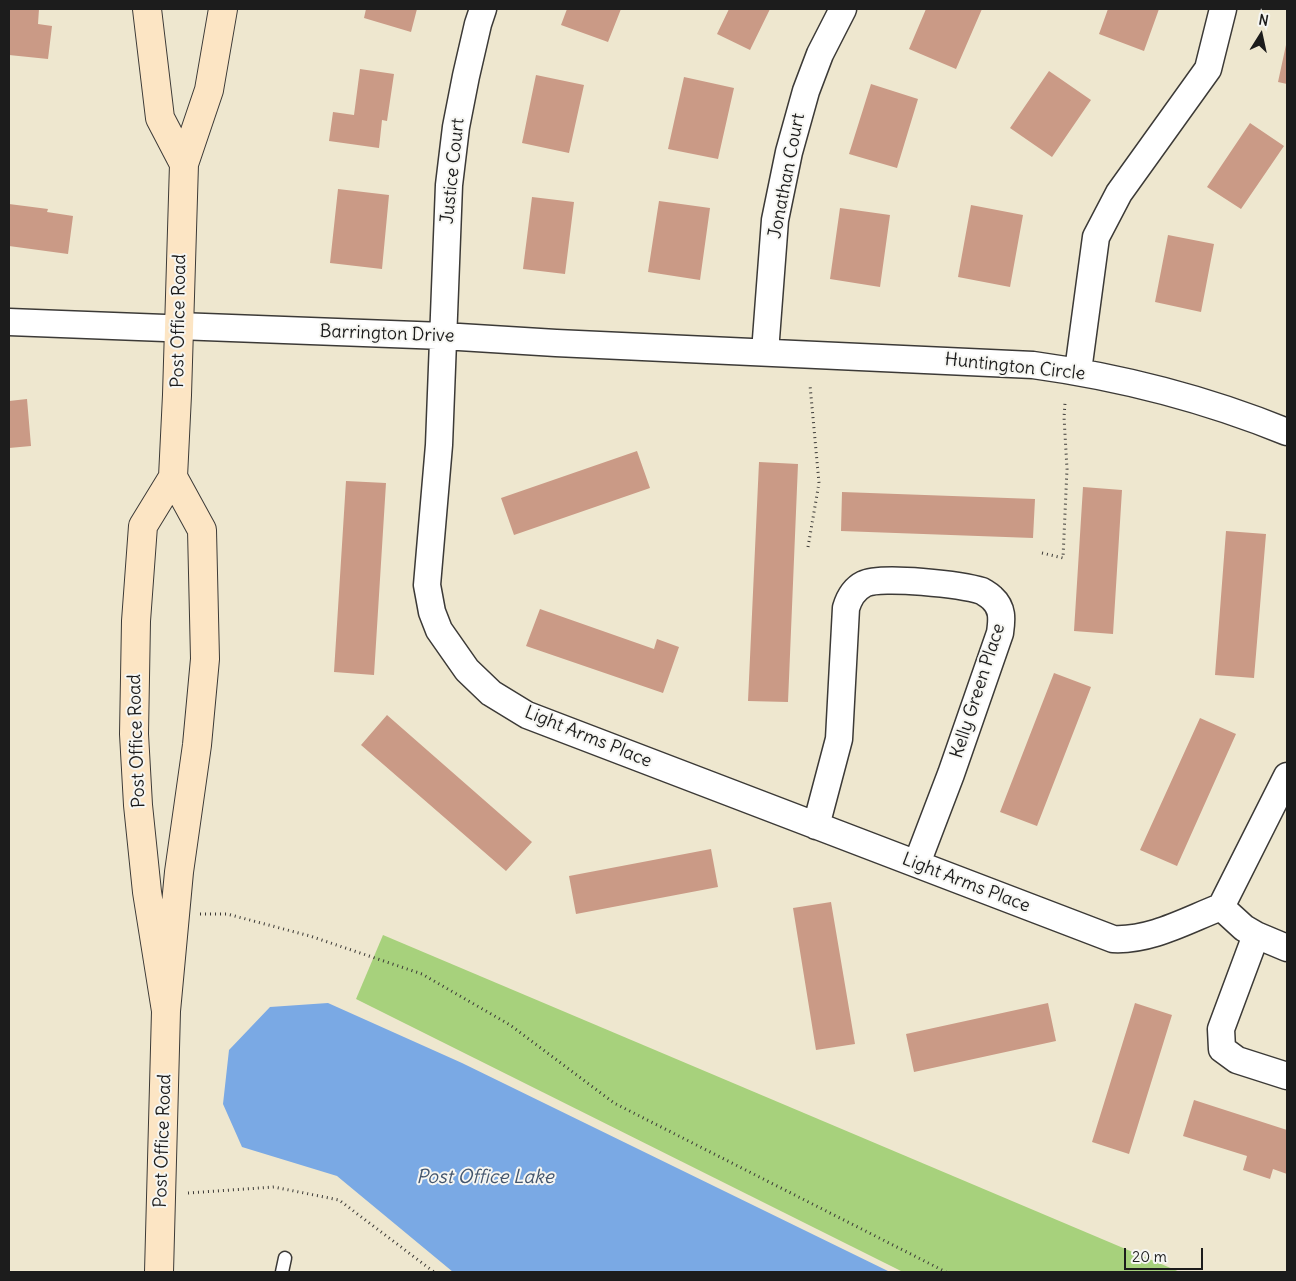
<!DOCTYPE html>
<style>
body{margin:0}
#map{position:relative;width:1296px;height:1281px;overflow:hidden;background:#eee7cf;font-family:Delius,sans-serif}
canvas{display:block}
.frame{position:absolute;inset:0;border:10px solid #1c1c1c;pointer-events:none}
.north{position:absolute;left:1236px;top:10px;width:50px;height:50px;-webkit-text-stroke:4px #f6f6f2;paint-order:stroke;rotate:10deg;font-size:14px;font-weight:700;line-height:20px;text-align:center;color:#1c1c1c}
.north::after{content:'';display:block;margin:auto;width:18px;height:22px;background:#1c1c1c;clip-path:polygon(50% 0,100% 100%,50% 72%,0 100%)}
.scale{position:absolute;left:1124px;top:1248px;width:79px;height:22px;box-sizing:border-box;border:2px solid #1c1c1c;border-top:0;padding-left:6px;font-size:15px;line-height:18px;white-space:nowrap;color:#1c1c1c;-webkit-text-stroke:4px #f6f6f2;paint-order:stroke}
</style>
<div id="map">
<canvas width="1296" height="1281"></canvas>
<div class="frame"></div>
<div class="north">N</div>
<div class="scale">20 m</div>
</div>
<script>
const context = document.querySelector('canvas').getContext('2d');
context.lineJoin = 'round';
function fill(path, color) { context.fillStyle = color; context.fill(path, 'evenodd'); }
function stroke(path, color, width, dash) { context.strokeStyle = color; context.lineWidth = width; context.lineCap = dash ? 'butt' : 'round'; context.setLineDash(dash || []); context.stroke(path); }
function drawText(font, color, halo, rows, align = 'center') {
  context.font = font + ' Delius,sans-serif'; context.lineWidth = 4; context.setLineDash([]); context.textBaseline = 'middle'; context.strokeStyle = halo; context.fillStyle = color; for (const [text, x, y, turn = 0] of rows) {
    context.save(); context.translate(x, y); context.rotate((+turn || 0) * Math.PI / 180); context.textAlign = isNaN(turn) ? turn : align; if (halo) context.strokeText(text, 0, 0); context.fillText(text, 0, 0); context.restore();
  }
}
const green = new Path2D(`
 M383,935l797,337h-277l-547,-273z`);
const water = new Path2D(`
 M328,1003l134,60 428,209h-437l-116,-96 -95,-29 -19,-43 6,-54 41,-43z`);
const building = new Path2D(`
 M9,9h30l-1,15 14,2 -4,33 -39,-4z
 M366,9h51l-6,23 -47,-14z
 M567,9h54l-13,33 -47,-17z
 M729,9h41l-20,41 -33,-16z
 M926,9h56l-26,60 -47,-20z
 M1108,9h51l-15,42 -45,-17z
 M1286,45h1v39l-9,-2z
 M360,69l34,5 -7,47 -5,-1 -3,28 -50,-7 4,-29 21,3z
 M1049,71l42,29 -39,57 -42,-29z
 M536,75l48,10 -15,68 -47,-10z
 M684,77l50,11 -16,71 -50,-10z
 M871,84l47,15 -21,69 -48,-14z
 M1250,123l34,23 -43,63 -34,-22z
 M338,189l51,6 -7,74 -52,-6z
 M532,197l42,5 -9,72 -42,-5z
 M659,201l51,7 -10,72 -52,-8z
 M9,204l39,5 -1,3 26,4 -5,38 -59,-8z
 M971,205l52,10 -13,72 -52,-10z
 M840,208l50,7 -10,72 -50,-8z
 M1168,235l46,9 -13,68 -46,-10z
 M27,399l4,47 -22,2v-47z
 M637,451l13,37 -136,47 -13,-37z
 M759,462l39,2 -10,238 -40,-1z
 M346,481l40,2 -12,192 -40,-3z
 M1083,487l39,3 -9,144 -39,-3z
 M842,492l193,7 -2,39 -192,-7z
 M1226,531l40,3 -12,144 -39,-3z
 M540,609l114,40 3,-10 22,8 -16,46 -137,-47z
 M1054,673l37,14 -54,139 -37,-14z
 M387,715l145,127 -26,29 -145,-126z
 M1200,718l36,16 -59,132 -37,-16z
 M711,849l7,38 -142,27 -7,-38z
 M831,902l24,142 -39,6 -23,-142z
 M1048,1003l8,38 -142,31 -8,-38z
 M1135,1003l37,12 -43,139 -37,-12z
 M1194,1100l93,30v44l-14,-5 -3,10 -27,-9 4,-14 -64,-20z`);
const path = new Path2D(`
 M808,547l11,-64 -9,-98
 M1042,553l21,5 4,-89 -3,-52 1,-14
 M200,914h27l83,22 112,38 88,51 104,78 332,169
 M188,1193l86,-6 65,13 95,72`);
const lane = new Path2D(`
 M282,1272l3,-14`);
const street = new Path2D(`
 M483,9l-5,15 -12,52 -10,51 -7,58 -10,260 -12,140 5,27 7,18 28,40 24,23 36,22 586,224c38,2 74,-19 108,-32l66,-131
 M9,322l156,6 13,-2 265,10 113,7 477,22c87,12 173,34 254,67
 M765,352l10,-132 14,-68 17,-61 14,-37 23,-45
 M1078,371l18,-134 23,-44 89,-124 15,-60
 M816,826l23,-87 7,-131c3,-10 8,-19 18,-24 17,-9 99,1 118,7 3,2 7,4 10,7 11,10 10,21 8,35l-49,141 -34,89
 M1221,907l23,21 12,7 31,13
 M1256,935l-35,94 1,20 15,11 50,16`);
const secondary = new Path2D(`
 M147,9l13,109 24,46
 M166,1011l-19,-119 -9,-87 -4,-71 2,-113 7,-95 30,-49 4,-82 7,-231 25,-74 14,-81
 M159,1272l7,-261 13,-139 18,-127 8,-86 -3,-129 -29,-53`);
const streetNames = [
 ["Justice Court",453,171,-84],
 ["Jonathan Court",787,176,-79],
 ["Post Office Road",179,321,-89],
 ["Barrington Drive",387,334,2],
 ["Huntington Circle",1015,367,6],
 ["Kelly Green Place",978,691,-72],
 ["Light Arms Place",588,737,22],
 ["Post Office Road",137,741,-92],
 ["Light Arms Place",966,883,21],
 ["Post Office Road",163,1141,-88]
];
const waterNames = [
 ["Post Office Lake",485,1178]
];
fill(green, '#a7d17c');
fill(water, '#7aa9e4');
fill(building, '#ca9a86');
stroke(lane, '#3c3a37', 15);
stroke(street, '#3c3a37', 29);
stroke(secondary, '#3c3a37', 30);
stroke(path, '#3c3a37', 3, [1, 4]);
stroke(lane, '#fff', 12);
stroke(street, '#fff', 26);
stroke(secondary, '#fce5c4', 28);
drawText('18px', '#1c1c1c', '#f6f6f2', streetNames);
drawText('italic 19px', '#42546c', '#f6f6f2', waterNames);
</script>
